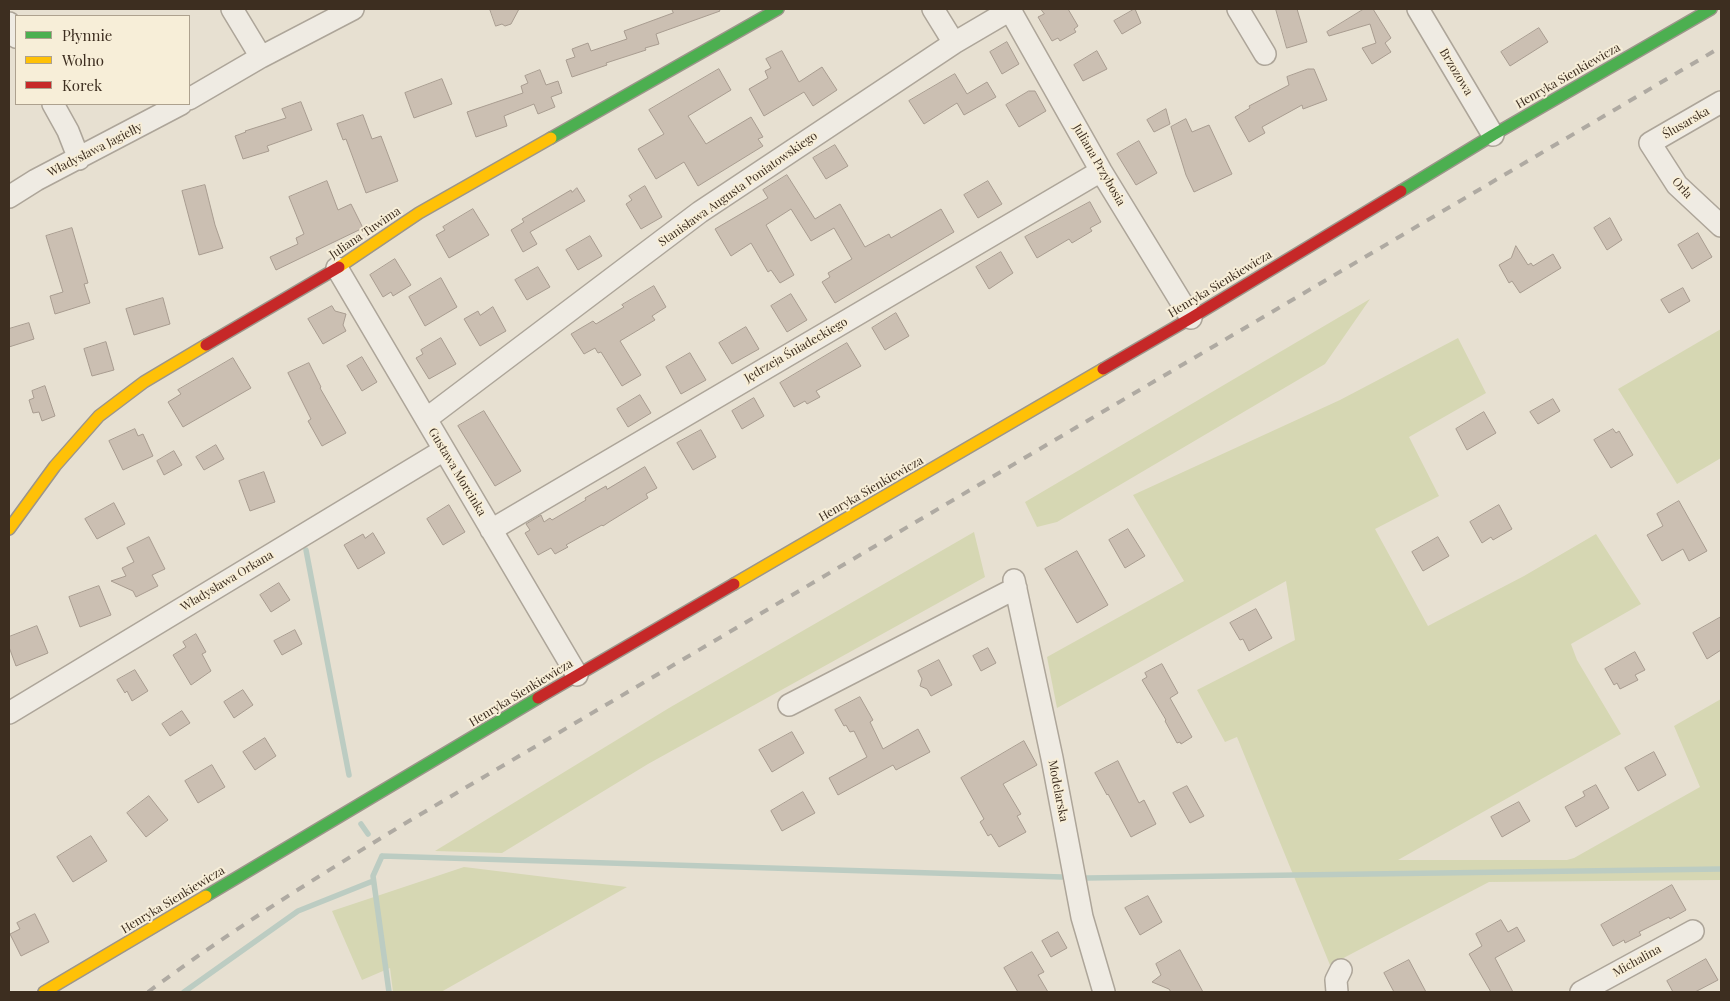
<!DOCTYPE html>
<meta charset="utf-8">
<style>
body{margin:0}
#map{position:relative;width:1730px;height:1001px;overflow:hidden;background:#e7e0d1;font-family:"Playfair Display",serif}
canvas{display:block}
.frame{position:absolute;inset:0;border:10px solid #3d2e20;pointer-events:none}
.legend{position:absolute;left:15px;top:15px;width:175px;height:90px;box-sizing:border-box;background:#f7eed8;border:1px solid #ada18e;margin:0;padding:6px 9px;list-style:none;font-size:15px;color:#3d2e20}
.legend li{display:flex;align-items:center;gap:10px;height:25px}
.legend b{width:25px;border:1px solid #ada18e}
</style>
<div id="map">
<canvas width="1730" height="1001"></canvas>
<div class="frame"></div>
<ul class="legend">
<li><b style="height:6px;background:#4caf50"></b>Płynnie</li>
<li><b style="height:6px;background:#ffc107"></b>Wolno</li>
<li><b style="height:6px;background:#c62828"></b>Korek</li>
</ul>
</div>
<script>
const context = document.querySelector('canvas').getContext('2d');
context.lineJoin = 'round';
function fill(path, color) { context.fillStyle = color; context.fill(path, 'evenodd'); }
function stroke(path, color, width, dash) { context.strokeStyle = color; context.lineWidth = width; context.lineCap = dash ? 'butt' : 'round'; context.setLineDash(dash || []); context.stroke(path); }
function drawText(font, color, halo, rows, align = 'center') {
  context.font = font + ' "Playfair Display",serif'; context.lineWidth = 4; context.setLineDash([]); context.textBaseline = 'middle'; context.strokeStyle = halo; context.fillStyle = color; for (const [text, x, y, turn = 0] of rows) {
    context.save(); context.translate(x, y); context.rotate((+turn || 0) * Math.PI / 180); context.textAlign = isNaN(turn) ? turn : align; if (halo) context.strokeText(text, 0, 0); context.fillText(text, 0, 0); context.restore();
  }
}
const green = new Path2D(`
 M1370,299l-45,65 -268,158 -20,5 -12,-25z
 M1721,329v129l-44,26 -59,-95z
 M1458,338l28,55 -77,44 30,59 -64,33 53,97 96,-50 72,-42 45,70 -70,40 6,16 44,74 -223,126h169l7,-2 126,-71 -26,-61 47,-27v181l-232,2 -159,83 -93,-228 -12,5 -28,-52 98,-50 -9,-59 -229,127 -10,-51 137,-76 -51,-86 207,-95z
 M974,532l11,45 -337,187 -146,89 -67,-2 234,-143z
 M464,867l163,20 -186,105h-48l-3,-24 -28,12 -30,-69z`);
const stream = new Path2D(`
 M306,550l43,225
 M361,824l7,10
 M382,856l680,21
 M382,856l-9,20 16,116
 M1087,878l634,-9
 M184,992l114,-81 75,-30`);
const building = new Path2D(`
 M490,9h29l-8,15 -6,2 -3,-2 -6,2z
 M672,9h47l1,2 -64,23 3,10 -14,4 1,2 -40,13 1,2 -35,12 -6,-17 9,-3 -3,-8 16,-6 3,8 36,-12 -3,-8 49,-18z
 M1041,9h27l10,17 -4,3 2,3 -16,9 -2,-3 -6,3 -14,-24 6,-3z
 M1135,9l6,14 -19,11 -8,-13z
 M1276,9h21l10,33 -20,6z
 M1364,9h9l18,29 -6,5 6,9 -19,12 -10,-16 14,-5 -6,-19 -41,12 -2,-4z
 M1539,28l9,14 -38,24 -9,-14z
 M1007,42l12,22 -17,10 -12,-22z
 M782,51l17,31 23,-15 15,23 -24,16 -9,-14 -40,24 -15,-27 19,-11 -3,-7 6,-3 -5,-9z
 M1097,51l10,18 -24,12 -9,-16z
 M719,69l12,21 -43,26 18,28 45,-27 12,20 -5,2 5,7 -65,40 -14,-24 -28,17 -18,-30 26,-15 -15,-24z
 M1308,69h6l13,31 -24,9 -1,-4 -40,22 3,6 -16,9 -14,-25 15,-9 -1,-2 40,-21 -2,-8z
 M540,70l6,15 12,-4 4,12 -11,4 4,10 -17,7 -4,-10 -30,12 3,10 -31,11 -9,-25 56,-19 -2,-7 7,-3 -3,-7z
 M955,74l12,20 20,-12 9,15 -32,18 -7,-12 -33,21 -15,-23z
 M442,79l10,25 -38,14 -9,-25z
 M1029,91h6l11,20 -27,16 -13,-22z
 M301,102l11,28 -45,16 2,5 -26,8 -8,-23 11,-4 -1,-1 41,-13 -4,-9z
 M1166,109l4,15 -16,8 -7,-12z
 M363,115l9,24 9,-3 17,45 -32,12 -20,-54 -3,1 -6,-16z
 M1186,119l6,13 17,-7 23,49 -38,18 -8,-17 -15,-48z
 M1139,141l18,32 -21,12 -19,-31z
 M835,145l13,21 -22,13 -13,-21z
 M787,175l28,44 25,-15 25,43 24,-13 2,4 50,-29 13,23 -119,71 -13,-21 8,-5 -2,-4 24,-14 -18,-31 -23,13 -20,-32 -25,16 28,50 -14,8 -9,-13 -3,2 -17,-29 -20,13 -16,-27 53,-31 -5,-8z
 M327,181l11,29 13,-6 12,24 -87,42 -6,-13 28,-13 -2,-6 8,-4 -15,-37z
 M988,181l14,23 -24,14 -14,-23z
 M205,185l10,40 8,23 -24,7 -17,-64z
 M645,186l17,31 -21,12 -15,-25 6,-4 -3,-4z
 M577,188l8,13 -55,31 7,12 -14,8 -12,-22 13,-8 -2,-3 49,-29 1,2z
 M1090,202l11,20 -11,6 2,3 -20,12 -3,-4 -32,19 -12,-21z
 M473,209l16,26 -40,23 -13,-23 9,-5 -2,-3z
 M1610,218l12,22 -15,10 -13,-22z
 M72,228l16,55 -4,1 6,19 -35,11 -5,-18 13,-4 -17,-56z
 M1698,233l14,24 -20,12 -14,-24z
 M590,236l12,20 -24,14 -12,-20z
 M1516,246l12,19 3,-2 2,3 20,-12 8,14 -41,25 -8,-12 -3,2 -10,-18 12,-7z
 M1001,252l12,21 -24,16 -13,-22z
 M395,259l16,26 -18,11 -2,-4 -8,5 -13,-22z
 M538,267l12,20 -23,13 -12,-20z
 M441,278l16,29 -32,19 -16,-29z
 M654,286l12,21 -14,9 3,4 -35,21 21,34 -19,11 -21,-34 -3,1 -3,-5 -11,6 -13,-20 22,-13 3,3 28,-17 -2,-2z
 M1683,288l7,13 -21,12 -8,-13z
 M791,294l16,26 -20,12 -16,-26z
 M163,298l7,26 -36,11 -8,-26z
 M332,306l3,5 11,3 -3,11 3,6 -23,13 -15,-25z
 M493,307l13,24 -26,15 -16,-27 14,-8 2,4z
 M896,313l13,23 -24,14 -13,-22z
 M29,323l5,16 -25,8v-18z
 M746,327l13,22 -27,15 -13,-21z
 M441,338l15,26 -27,15 -13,-21 7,-4 -2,-4z
 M106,342l8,28 -22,6 -8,-27z
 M847,343l14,23 -45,25 4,6 -13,7 -2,-3 -11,6 -14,-24z
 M690,353l16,27 -25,14 -15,-27z
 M362,357l15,25 -15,9 -15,-25z
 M233,358l18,30 -68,39 -15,-25 13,-8 -3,-4z
 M309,363l12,24 -1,1 26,45 -24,13 -14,-25 3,-2 -23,-46z
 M45,386l10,30 -13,5 -3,-9 -6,1 -4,-13 5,-2 -2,-7z
 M640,395l11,18 -23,14 -11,-18z
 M754,398l10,18 -22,13 -10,-18z
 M1553,399l7,12 -22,13 -8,-12z
 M484,411l37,60 -26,15 -37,-60z
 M1484,412l12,21 -29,17 -11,-21z
 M135,429l3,7 5,-2 10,22 -30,14 -14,-29z
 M1613,429l3,4 3,-2 14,24 -22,13 -17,-28z
 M701,430l15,27 -23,13 -16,-27z
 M216,445l8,14 -20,11 -8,-13z
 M174,451l8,14 -18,10 -7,-14z
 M645,467l12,21 -11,6 2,4 -39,24 -6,4 -1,-1 -36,20 2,2 -13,7 -4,-6 -13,7 -13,-22 5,-3 -4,-6 15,-9 3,7 6,-4 2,2 34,-20 -1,-2 21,-12 1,3z
 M264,472l11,30 -25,9 -11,-30z
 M1679,501l28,50 -18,10 -6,-12 -21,12 -15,-26 16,-9 -6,-12z
 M114,503l11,21 -28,15 -12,-20z
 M449,505l16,27 -22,13 -16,-26z
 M1499,505l13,24 -19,11 -2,-3 -9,6 -12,-21z
 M1128,529l17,27 -20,12 -16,-28z
 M373,533l12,20 -27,16 -14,-24 19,-11 2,4z
 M149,537l16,32 -13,6 6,11 -22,11 -3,-6 -22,-10 15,-5 -4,-8 12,-6 -7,-14z
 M1438,537l11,19 -26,15 -11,-19z
 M1077,551l31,54 -31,18 -32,-54z
 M279,583l11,17 -19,12 -11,-17z
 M99,586l12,29 -31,12 -11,-30z
 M1256,609l16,29 -23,13 -6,-12 -3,1 -10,-17z
 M1721,617v33l-14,9 -14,-26z
 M37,626l11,27 -32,13 -7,-19v-10z
 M295,630l7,14 -20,11 -8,-14z
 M196,634l10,18 -4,2 9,17 -20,14 -18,-30 13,-8 -3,-5z
 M988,648l8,15 -15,8 -8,-15z
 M1635,652l10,18 -10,5 3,5 -18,9 -3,-6 -3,2 -9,-16z
 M939,660l13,25 -21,11 -4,-7 -7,-3 2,-7 -4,-8z
 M1162,664l16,29 -8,5 22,39 -11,7 -1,-2 -3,1 -12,-22 1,-1 -24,-40 5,-3 -2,-4z
 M135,670l13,21 -16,10 -5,-10 -2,2 -8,-13z
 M243,690l10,15 -19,13 -10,-16z
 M860,697l13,23 -3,2 13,27 35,-20 12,23 -34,18 -3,-5 -55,30 -9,-17 38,-21 -13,-26 -4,1 -4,-7 -2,1 -9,-16z
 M182,711l8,12 -20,13 -8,-12z
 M792,732l12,21 -32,19 -13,-22z
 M265,738l11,18 -21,14 -12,-18z
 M1024,741l13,24 -34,19 18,30 -4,2 9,16 -27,15 -8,-13 -3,2 -8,-14 4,-3 -23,-41z
 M1654,752l12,23 -28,16 -13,-23z
 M1118,761l21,42 5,-3 12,24 -25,13 -23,-43 -1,1 -12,-22z
 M212,765l13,22 -27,16 -13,-22z
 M1596,785l13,23 -33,19 -11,-20 20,-11 -2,-4z
 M1187,786l17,30 -14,7 -17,-30z
 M803,792l12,21 -33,18 -11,-20z
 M149,796l19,24 -22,17 -19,-24z
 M1519,802l11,19 -28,16 -11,-20z
 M91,836l16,25 -34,21 -16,-25z
 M1672,885l14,25 -16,9 -1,-2 -30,15 2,3 -16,8 -1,-3 -11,6 -12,-21z
 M1148,896l14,26 -22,13 -15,-27z
 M35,914l14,28 -28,14 -11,-22 10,-5 -3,-6z
 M1501,920l7,12 9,-5 8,14 -30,17 18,34h-22l-22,-38 13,-8 -6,-12z
 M1058,932l9,16 -16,9 -9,-16z
 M1180,950l23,42h-32l-2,-3 -17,-7 9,-7 -5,-11z
 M1032,952l12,20 -6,3 10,17h-30l-14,-24z
 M1706,959l12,21 -23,12h-22l-6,-11z
 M1409,960l17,32h-32l-10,-19z`);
const street = new Path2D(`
 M232,9l29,48
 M933,9l21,34
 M1238,9l27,45
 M1418,9l75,126
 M1010,10l91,161 90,147
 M9,23l7,14
 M189,99l72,-42 92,-48
 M1721,102l-71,41 27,42 44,41
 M53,104l15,27 11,28
 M9,197l27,-17 145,-76
 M337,268l240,407
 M426,419l274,-207 254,-169 58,-34
 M491,530l610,-359
 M1014,580l38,178 30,159 22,75
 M789,705l227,-117
 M9,713l435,-263
 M1337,992l-1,-12 5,-10
 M1581,992l112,-61`);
const fast = new Path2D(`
 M551,138l227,-129
 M1401,191l92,-56 218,-126
 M206,896l332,-198`);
const slow = new Path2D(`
 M339,267l80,-54 132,-75
 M9,529l46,-63 44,-50 45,-34 62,-37
 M734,584l369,-215
 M44,992l162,-96`);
const jam = new Path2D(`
 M206,345l133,-78
 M1103,369l88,-51 210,-127
 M538,698l196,-114`);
const rail = new Path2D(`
 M148,992c82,-61 169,-115 256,-168l1317,-777`);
const streetNames = [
 ["Brzozowa",1456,72,59],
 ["Henryka Sienkiewicza",1568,76,-30],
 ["Ślusarska",1686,123,-30],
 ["Władysława Jagiełły",95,150,-27],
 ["Juliana Przybosia",1099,165,60],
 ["Orla",1682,188,48],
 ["Stanisława Augusta Poniatowskiego",738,189,-35],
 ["Juliana Tuwima",365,233,-34],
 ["Henryka Sienkiewicza",1220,284,-31],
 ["Jędrzeja Śniadeckiego",796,350,-30],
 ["Gustawa Morcinka",457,472,59],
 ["Henryka Sienkiewicza",871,489,-30],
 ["Władysława Orkana",227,581,-31],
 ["Henryka Sienkiewicza",521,693,-31],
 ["Modelarska",1058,791,79],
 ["Henryka Sienkiewicza",173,900,-31],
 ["Michalina",1637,961,-29]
];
fill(green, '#d6d7b3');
stroke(stream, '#bcccc2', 5.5);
fill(building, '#cbbfb2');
stroke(building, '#a89c90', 1);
stroke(street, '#ada599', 24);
stroke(fast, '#9c958a', 14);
stroke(slow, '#9c958a', 14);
stroke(jam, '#9c958a', 14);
stroke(street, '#efebe3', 21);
stroke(fast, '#4caf50', 11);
stroke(slow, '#ffc107', 11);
stroke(jam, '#c62828', 11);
stroke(rail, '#afaaa2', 4, [9, 9]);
drawText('12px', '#3d2e20', '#f7eed8', streetNames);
</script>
